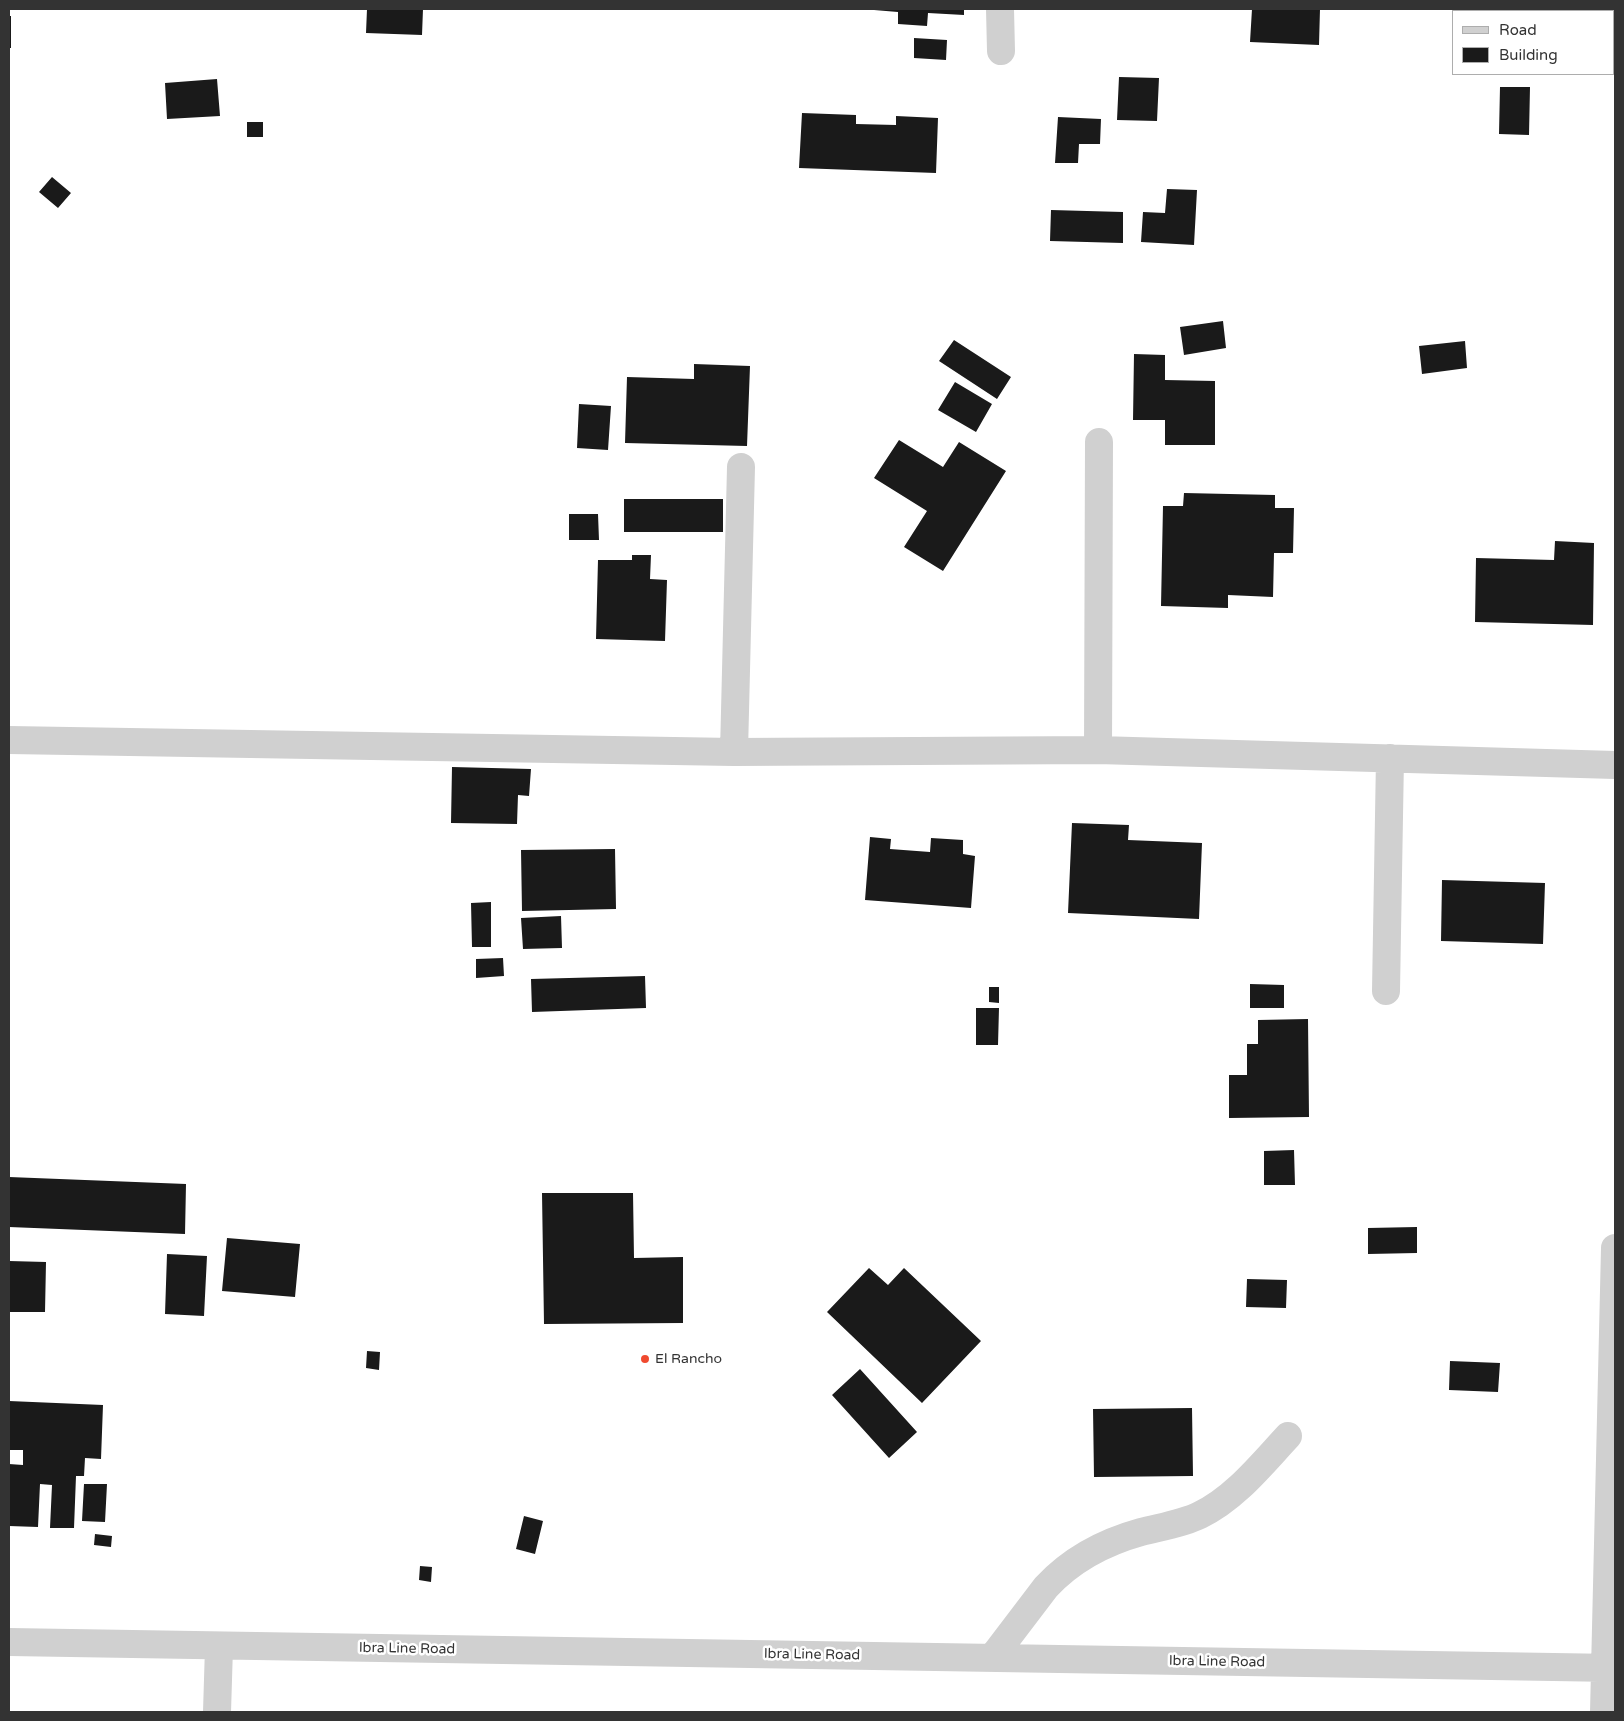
<!DOCTYPE html>
<style>
body{margin:0}
#map{position:relative;width:1624px;height:1721px;overflow:hidden;background:#fff;font-family:"Varela Round",sans-serif}
canvas{display:block}
.frame{position:absolute;inset:0;border:10px solid #333;pointer-events:none}
.legend{position:absolute;left:1452px;top:10px;width:162px;height:65px;box-sizing:border-box;background:#fff;border:1px solid #adadad;margin:0;padding:6px 9px;list-style:none;font-size:15px;color:#333}
.legend li{display:flex;align-items:center;gap:10px;height:25px}
.legend b{width:25px;border:1px solid #adadad}
</style>
<div id="map">
<canvas width="1624" height="1721"></canvas>
<div class="frame"></div>
<ul class="legend">
<li><b style="height:6px;background:#d0d0d0"></b>Road</li>
<li><b style="height:14px;background:#1a1a1a"></b>Building</li>
</ul>
</div>
<script>
const context = document.querySelector('canvas').getContext('2d');
context.lineJoin = 'round';
function fill(path, color) { context.fillStyle = color; context.fill(path, 'evenodd'); }
function stroke(path, color, width, dash) { context.strokeStyle = color; context.lineWidth = width; context.lineCap = dash ? 'butt' : 'round'; context.setLineDash(dash || []); context.stroke(path); }
function drawText(font, color, halo, rows, align = 'center') {
  context.font = font + ' "Varela Round",sans-serif'; context.lineWidth = 5; context.setLineDash([]); context.textBaseline = 'middle'; context.strokeStyle = halo; context.fillStyle = color; for (const [text, x, y, turn = 0] of rows) {
    context.save(); context.translate(x, y); context.rotate((+turn || 0) * Math.PI / 180); context.textAlign = isNaN(turn) ? turn : align; if (halo) context.strokeText(text, 0, 0); context.fillText(text, 0, 0); context.restore();
  }
}
const building = new Path2D(`
 M367,9h56l-1,26 -56,-2z
 M874,9h90v6l-36,-2 -1,13 -29,-2v-12l-24,-2z
 M1252,9h68l-1,36 -69,-3z
 M9,16h2v32h-2z
 M914,38l33,2 -1,20 -32,-2z
 M1119,77l40,1 -2,43 -40,-1z
 M217,79l3,37 -53,3 -2,-36z
 M1500,87h30l-1,48 -30,-1z
 M802,113l54,2v9l40,1v-9l42,2 -2,55 -137,-5z
 M1058,117l43,2 -1,25h-21l-1,19h-23z
 M247,122h16v15h-16z
 M52,177l19,16 -13,15 -19,-16z
 M1167,189l30,1 -3,55 -53,-3 2,-30 22,1z
 M1051,210l72,2v31l-73,-2z
 M1223,321l3,27 -42,7 -4,-28z
 M954,340l57,37 -14,22 -58,-38z
 M1465,341l2,27 -45,6 -3,-28z
 M1134,354l31,1v25l50,1v64h-50v-25h-32z
 M694,364l56,2 -3,80 -122,-3 2,-66 67,2z
 M955,382l37,22 -16,28 -38,-22z
 M579,404l32,2 -3,44 -31,-2z
 M899,440l44,27 16,-25 47,29 -63,100 -39,-24 23,-36 -53,-33z
 M1184,493l91,2v13h19l-1,45h-19l-1,44 -45,-2v13l-67,-2 2,-100h20z
 M624,499h99v33h-99z
 M569,514h29l1,26h-30z
 M1555,541l39,2 -1,82 -118,-3 1,-64 78,2z
 M632,555h19l-1,24 17,1 -2,61 -69,-2 2,-79h34z
 M452,767l79,2 -2,27 -11,-1 -1,29 -66,-1z
 M1072,823l57,2 -1,15 74,3 -3,76 -131,-6z
 M870,837l21,2 -1,10 40,3 1,-14 32,2v14l12,2 -4,52 -106,-8z
 M615,849l1,60 -94,2 -1,-61z
 M1442,880l103,3 -2,61 -102,-3z
 M491,902v45h-19l-1,-44z
 M561,916l1,32 -39,1 -2,-31z
 M503,958l1,18 -28,2v-19z
 M645,976l1,32 -114,4 -1,-33z
 M1250,984l34,1v23h-34z
 M989,987h10v16l-10,-1z
 M976,1008h23l-1,37h-22z
 M1308,1019l1,98 -80,1v-43h18v-31h11v-24z
 M1294,1150l1,35h-31v-34z
 M9,1177l177,7 -1,50 -176,-7z
 M542,1193h91l1,65 49,-1v66l-139,1z
 M1417,1227v26l-49,1v-26z
 M227,1238l73,6 -5,53 -73,-6z
 M167,1254l40,2 -3,60 -39,-2z
 M9,1261l37,1 -1,50h-36z
 M869,1268l19,17 16,-17 77,73 -59,62 -95,-91z
 M1247,1279l40,1 -1,28 -40,-1z
 M367,1351l13,1 -1,18 -13,-2z
 M1450,1361l50,2 -2,29 -49,-2z
 M860,1369l57,63 -28,26 -57,-63z
 M9,1401l94,4 -2,54 -16,-1 -1,18h-8l-2,52h-24l2,-43 -12,-1 -2,43 -29,-1v-62l14,1v-15h-14z
 M1192,1408l1,68 -99,1 -1,-68z
 M84,1484h23l-2,38 -23,-1z
 M524,1516l19,5 -8,33 -19,-5z
 M95,1534l17,2 -1,11 -17,-2z
 M420,1566l12,1 -1,15 -12,-2z`);
const street = new Path2D(`
 M1000,9l1,42
 M9,740l725,12 364,-2 517,15
 M1098,750l1,-308
 M734,752l7,-285
 M1386,991l4,-233
 M9,1642l1606,26
 M992,1658l54,-71c25,-27 59,-45 95,-55 19,-5 41,-8 59,-17 35,-17 61,-50 88,-79
 M217,1712l2,-65
 M1604,1712l11,-464`);
const markers = [
 [645,1359,5,"#f04a2f"]
];
const poiNames = [
 ["El Rancho",655,1359]
];
const streetNames = [
 ["Ibra Line Road",407,1649,1],
 ["Ibra Line Road",812,1655,1],
 ["Ibra Line Road",1217,1662,1]
];
fill(building, '#1a1a1a');
stroke(street, '#d0d0d0', 28);
for (const [x, y, r, color] of markers) { const dot = new Path2D(); dot.arc(x, y, r, 0, 2 * Math.PI); context.fillStyle = color; context.fill(dot); stroke(dot, '#fff', 2); }
drawText('14px', '#333', '#fff', poiNames, 'left');
drawText('14px', '#333', '#fff', streetNames);
</script>
